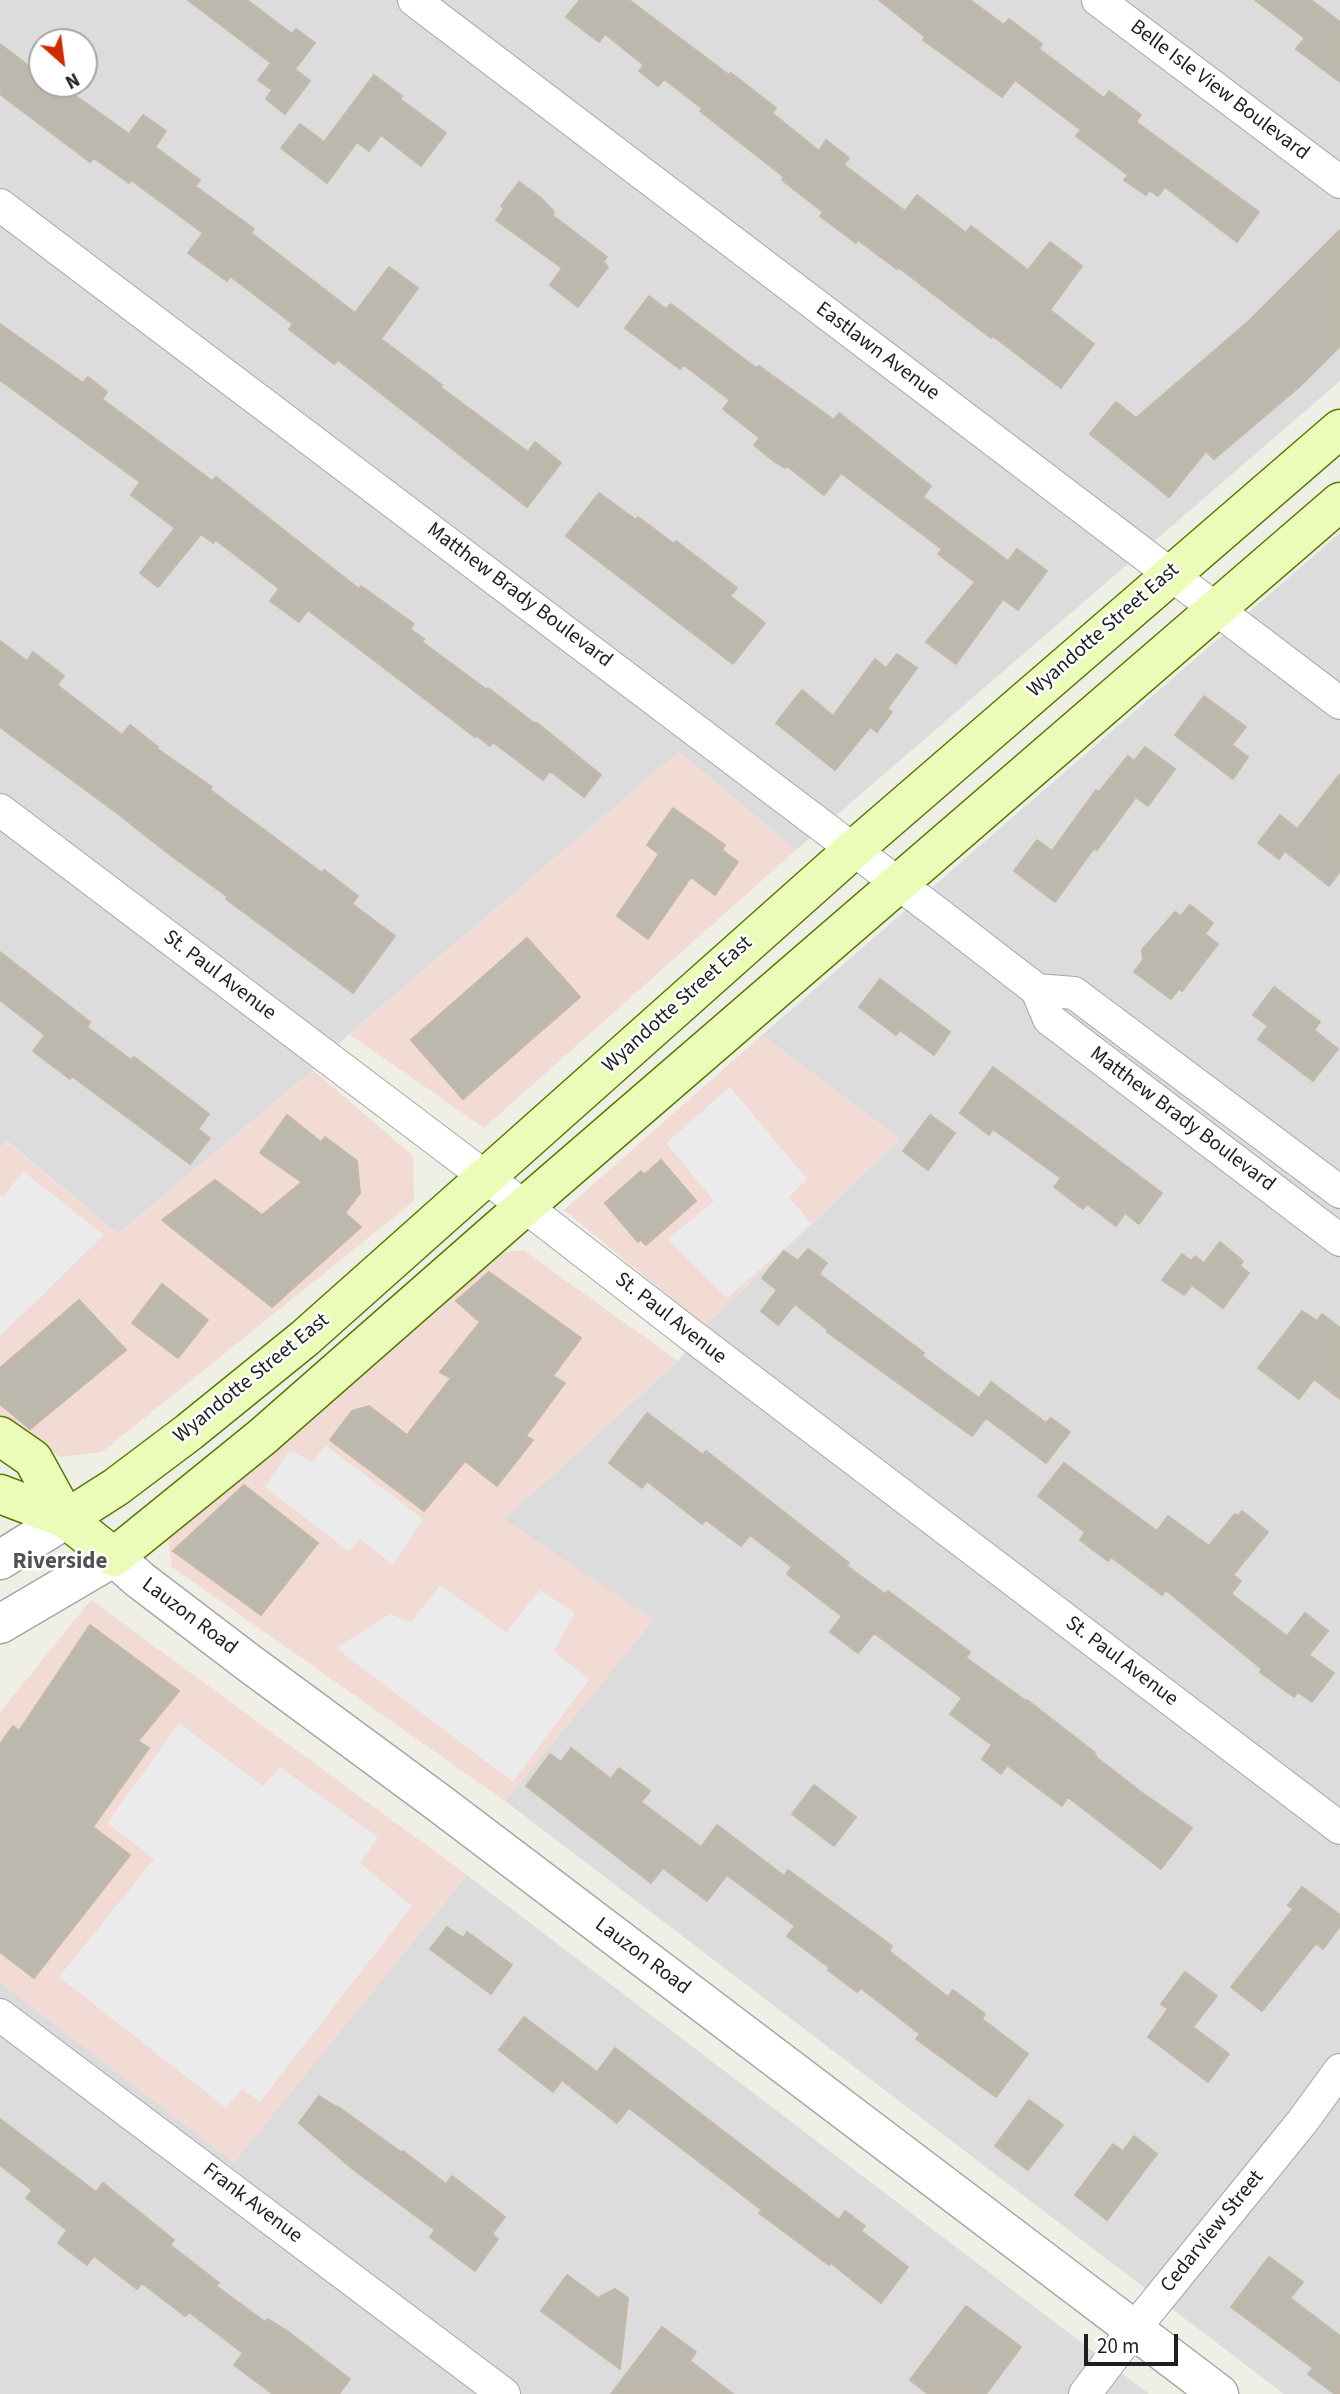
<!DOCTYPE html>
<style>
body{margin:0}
#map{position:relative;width:1340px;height:2394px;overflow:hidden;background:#f0efe5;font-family:"Source Sans 3",sans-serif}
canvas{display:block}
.north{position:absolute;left:28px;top:28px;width:70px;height:70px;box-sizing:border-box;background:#fff;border:2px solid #a5a5a5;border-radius:50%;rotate:152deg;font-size:19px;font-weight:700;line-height:28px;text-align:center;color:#1f1f1f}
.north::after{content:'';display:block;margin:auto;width:24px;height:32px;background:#cf2b00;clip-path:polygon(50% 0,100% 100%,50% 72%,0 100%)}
.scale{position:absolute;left:1084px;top:2334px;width:94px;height:32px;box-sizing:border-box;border:4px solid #1f1f1f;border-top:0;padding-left:9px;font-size:21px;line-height:24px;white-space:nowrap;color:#1f1f1f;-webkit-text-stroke:5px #fff;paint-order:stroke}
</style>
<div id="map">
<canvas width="1340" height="2394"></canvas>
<div class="north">N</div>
<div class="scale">20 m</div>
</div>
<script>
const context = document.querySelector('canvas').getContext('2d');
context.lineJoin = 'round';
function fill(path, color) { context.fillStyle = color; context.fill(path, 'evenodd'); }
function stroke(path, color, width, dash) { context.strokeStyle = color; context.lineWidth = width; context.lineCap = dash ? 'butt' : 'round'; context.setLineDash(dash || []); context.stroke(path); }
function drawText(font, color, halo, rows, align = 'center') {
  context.font = font + ' "Source Sans 3",sans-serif'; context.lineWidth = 5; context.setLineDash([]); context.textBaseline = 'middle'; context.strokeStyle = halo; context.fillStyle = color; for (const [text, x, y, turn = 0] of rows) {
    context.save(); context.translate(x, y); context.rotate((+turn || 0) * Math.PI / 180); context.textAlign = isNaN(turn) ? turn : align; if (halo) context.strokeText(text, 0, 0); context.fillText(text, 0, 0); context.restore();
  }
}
const residential = new Path2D(`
 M0,0h1340v381l-544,469 -117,-98 -330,282 -36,36 -195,164 -111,-93 -7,8zM42,42h42v42h-42z
 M1340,533v1861h-56l-779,-593 148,-181 -150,-100 175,-159 27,-35 195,-187 -138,-104z
 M467,1875l682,519h-1149v-412l234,180z`);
const commercial = new Path2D(`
 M679,752l117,98 -312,278 -135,-94z
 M762,1035l138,104 -195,187 -141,-116z
 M313,1070l100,86 1,45 -312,251 -42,5 -60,-42v-266l6,-8 112,93z
 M523,1250l155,111 -174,158 150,101 -149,181 -333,-234 -4,-28 334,-286z
 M91,1600l376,275 -233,288 -234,-181v-270z`);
const parking = new Path2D(`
 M730,1087l77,92 -18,18 23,27 -85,74 -59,-59 46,-38 -48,-58z
 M23,1171l81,64 -104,101v-141l3,2z
 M325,1445l98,74 -30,46 -33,-26 -12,12 -83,-64 25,-37 22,12z
 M440,1585l66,47 34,-42 35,23 -21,38 35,29 -76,102 -177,-134 54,-34 21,8z
 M179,1723l84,63 17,-19 98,70 -18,26 52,43 -152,196 -18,-13 -16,19 -167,-131 95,-118 -47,-36z`);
const building = new Path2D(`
 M188,0h59l45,34 4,-5 19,14 -20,26 15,12 -25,33 -19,-15 6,-9 -14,-10 13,-17z
 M580,0h49l100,75 2,-2 45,35 -4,5 47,38 7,-11 23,18 -5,7 61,46 12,-16 49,38 5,-7 57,44 22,-28 32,24 -32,44 44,34 -33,44 -68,-52 -2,2 -93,-71 -1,2 -39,-29 -2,3 -36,-27 3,-4 -41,-32 2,-3 -84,-66 3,-2 -39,-30 -6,7 -19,-15 5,-6 -39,-31 -6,8 -33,-25z
 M879,0h91l34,25 5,-6 33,25 -3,5 65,49 5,-7 32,24 -5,7 123,90 -22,30 -72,-55 -7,9 -9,-6 -3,5 -22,-15 4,-5 -52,-39 5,-6 -66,-50 -13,17 -79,-57 2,-3z
 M1255,0h56l29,22v60l-44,-33 9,-11z
 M0,44l42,32v8h17l70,50 14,-19 23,16 -11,16 45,33 -5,6 59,43 -3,4 104,80 34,-46 29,21 -37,51 61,46 -2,2 88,65 7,-10 26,21 -34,44 -189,-147 -4,4 -45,-35 4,-5 -38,-29 -25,-19 -3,5 -39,-28 15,-20 -72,-53 -2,3 -35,-25 -4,4 -90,-68z
 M374,75l28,21 -2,3 46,34 -25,33 -40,-31 -12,16 -12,-9 -30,41 -46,-35 19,-24 24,18z
 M519,182l21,15 14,15 -2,3 55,42 -4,5 5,5 -30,40 -28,-22 12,-17 -66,-48 8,-11 -3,-3z
 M1340,230v116l-41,41 -85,72 -8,-8 -37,46 -79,-63 26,-32 20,16 113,-97z
 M649,296l17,13 5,-5 85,64 3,-2 75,54 5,-7 92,73 -8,11 85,64 9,-12 30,22 -29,39 -15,-11 -47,65 -30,-22 49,-60 -37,-28 4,-5 -101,-76 -17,22 -37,-29 -2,2 -10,-6 -21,-17 6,-7 -37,-29 7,-9 -46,-35 -4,4 -55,-41z
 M0,324l83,59 5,-6 19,15 -5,7 110,82 4,-4 143,112 2,-3 53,38 -4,5 14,10 -2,3 65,48 1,-2 46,35h3l64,52 -17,22 -34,-26 -7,9 -50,-38 -3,4 -14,-11 -1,2 -167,-127 -9,12 -29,-21 9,-12 -3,-3 -60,-46 -3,3 -12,-9 -43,53 -18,-14 35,-45 -44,-33 9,-13 -140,-102z
 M599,493l37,27 2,-3 36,27 2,-3 61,47 -7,8 35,27 -32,41 -167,-128z
 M0,641l27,20 6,-9 31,24 -7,9 65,50 8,-10 28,22 -2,1 56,39 -3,2 113,84 2,-3 34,26 -6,8 43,32 -42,57 -127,-94 2,-2 -59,-43 -52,-41 -117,-86z
 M897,654l20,14 -30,41 5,3 -15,20 -7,-5 -35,43 -59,-47 26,-33 31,26 42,-57 11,9z
 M1204,696l42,31 -14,18 16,12 -15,22 -58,-44z
 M1145,747l30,22 -27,37 -12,-9 -39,53 -3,-2 -39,54 -41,-31 23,-31 15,11 44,-61 3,2 29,-36 6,5z
 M1340,774v97l-11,15 -44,-35 -6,8 -21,-16 22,-28 17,14z
 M673,808l52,37 -3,5 16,12 -23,33 -24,-18 -43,62 -31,-23 42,-62 -12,-9z
 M1190,905l23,18 -8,11 13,10 -36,47 -3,-2 -8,10 -37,-27 9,-12 -1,-10 33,-38 6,4z
 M527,938l53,59 -117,102 -52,-59z
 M0,952l90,70 -3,5 44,33 3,-3 75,57 -11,15 12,9 -20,26 -118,-88 -2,3 -37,-28 12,-16 -45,-35z
 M880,979l70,53 -16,23 -34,-25 -4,5 -37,-28z
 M1274,987l46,35 -6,8 24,19 -25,32 -55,-42 10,-13 -15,-11z
 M993,1067l169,126 -23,31 -14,-11 -9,13 -29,-22 -4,5 -29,-22 7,-9 -68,-49 -4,6 -29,-22z
 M287,1115l34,27 4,-5 32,24 3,32 -15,20 16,14 -89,80 -110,-87 53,-40 47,35 40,-33 -42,-29z
 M930,1115l25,18 -27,37 -25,-19z
 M661,1160l35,41 -50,44 -6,-6 -2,3 -33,-39 36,-32 3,4z
 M1220,1242l23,19 -3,5 9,7 -26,35 -31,-23 -8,10 -22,-15 20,-26 9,7 4,-5 9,7z
 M808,1249l19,14 -8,11 105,79 -2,3 57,42 12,-16 55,41 5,-5 19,14 -24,31 -60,-45 -14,18 -145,-104 1,-2 -33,-26 -17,21 -17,-14 16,-21 -15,-12 22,-27 14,10z
 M489,1272l92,66 -28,38 12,7 -39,53 7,4 -36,46 -32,-25 -41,50 -94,-71 22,-29 17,-5 38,29 44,-57 -11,-6 40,-50 -24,-21z
 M162,1284l46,36 -30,38 -46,-35z
 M79,1300l47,50 -96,79 -30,-25v-36z
 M1302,1311l15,10 5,-7 18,14v71l-26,-20 -15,20 -41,-31z
 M647,1413l56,42 3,-4 143,112 -2,3 38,28 3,-3 82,61 -4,6 60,43 1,-1 67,52 3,6 44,34 51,36 -31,41 -93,-72 -6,9 -55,-41 -6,9 -19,-15 10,-14 -42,-31 12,-16 -88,-65 -16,20 -28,-21 12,-16 -55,-42 5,-7 -42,-32 -9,11 -35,-26 -4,4 -55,-43 -5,7 -33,-25z
 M1064,1463l93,68 11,-15 41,30 26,-32 3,2 4,-5 26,21 -35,43 8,6 -10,13 56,42 18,-23 23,18 -19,24 25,18 -22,29 -14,-10 -4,5 -34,-25 2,-3 -96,-79 -4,5 -51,-38 -3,4 -28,-21 5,-8 -47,-36z
 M244,1485l74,58 -57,72 -88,-64z
 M90,1625l89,66 -41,50 11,7 -56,79 37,28 -96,123 -34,-26v-208l13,-18 6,5z
 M571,1748l40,31 8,-11 31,23 -9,11 60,45 16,-22 67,51 4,-6 104,76 -3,5 59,46 5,-7 32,24 -3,5 46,35 -32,43 -80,-58 4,-5 -59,-46 -4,4 -29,-22 2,-2 -43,-32 8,-10 -68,-51 -20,26 -44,-33 -12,15 -125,-97 24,-32 11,8z
 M814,1785l42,32 -22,29 -42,-32z
 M1302,1887l38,28v11l-17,23 -7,-6 -54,68 -31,-24 62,-78 -5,-4z
 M447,1927l16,11 4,-6 45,33 -21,29 -61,-45z
 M1185,1972l32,24 -24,31 36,27 -21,28 -60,-45 20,-28 -7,-5z
 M524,2017l73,55 18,-24 224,172 6,-9 20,15 -4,5 47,36 -27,36 -50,-40 -2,2 -70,-52 3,-3 -133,-102 -12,15 -55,-43 -9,12 -54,-42z
 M319,2096l17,11 1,-1 65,47 1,-2 43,33 6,-8 53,41 -13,17 6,5 -23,32 -45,-34 5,-7 -81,-60 -55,-47z
 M1029,2100l34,25 -35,45 -33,-24z
 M0,2119l96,73 7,-9 71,57 -4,5 49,38 -3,3 49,36 3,-3 19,12 63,48 -11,15h-66l-39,-29 9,-12 -54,-41 -4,4 -43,-33 -5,6 -43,-33 -7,9 -29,-22 9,-13 -41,-32 6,-8 -32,-25z
 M1134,2136l23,18 -50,66 -32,-25 38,-51 10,7z
 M1269,2257l34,25 -13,16 50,38v58h-5l-27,-20 5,-6 -82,-61z
 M567,2275l31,23 17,-9 13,9 -8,71 -79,-58z
 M966,2306l55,41 -35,47h-58l-18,-14z
 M662,2327l34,25 -6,9 43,33h-122z`);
const minor = new Path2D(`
 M414,0l926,703
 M1098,0l242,182
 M0,205l940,710 97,75 12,29 291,221
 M0,810l549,415 138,107 653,496
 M1037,990l37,3 266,199
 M0,2015l504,379
 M1085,2394l49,-65 168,-207 38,-52`);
const tertiary = new Path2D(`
 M0,1560l66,-41
 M0,1624l114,-67 26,23 109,83 190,140 780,591`);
const secondary = new Path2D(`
 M0,1436l33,23 33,60
 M0,1494l66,25 48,38 148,-120 262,-230 816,-705
 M66,1519l50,-32 73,-55 116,-94 549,-489 486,-420`);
const streetNames = [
 ["Belle Isle View Boulevard",1219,91,37],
 ["Eastlawn Avenue",877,352,37],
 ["Matthew Brady Boulevard",519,596,37],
 ["Wyandotte Street East",1104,631,-41],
 ["St. Paul Avenue",219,976,37],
 ["Wyandotte Street East",678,1005,-42],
 ["Matthew Brady Boulevard",1182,1120,37],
 ["St. Paul Avenue",670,1319,38],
 ["Wyandotte Street East",252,1379,-39],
 ["Lauzon Road",189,1617,37],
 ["St. Paul Avenue",1121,1662,37],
 ["Lauzon Road",642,1957,37],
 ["Frank Avenue",252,2204,37],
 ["Cedarview Street",1213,2232,-51]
];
const neighbourhoodNames = [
 ["Riverside",60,1563]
];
fill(residential, '#dddcdc');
fill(commercial, '#f2dbd4');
fill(parking, '#ebebeb');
fill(building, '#bdb8ae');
stroke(building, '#c3b9a7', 2);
stroke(minor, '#a6a6a6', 34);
stroke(tertiary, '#a6a6a6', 41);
stroke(secondary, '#557c01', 41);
stroke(minor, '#fff', 32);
stroke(tertiary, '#fff', 38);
stroke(secondary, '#eafcb8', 38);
drawText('21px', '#1f1f1f', '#fff', streetNames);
drawText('bold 23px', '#525252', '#fff', neighbourhoodNames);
</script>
